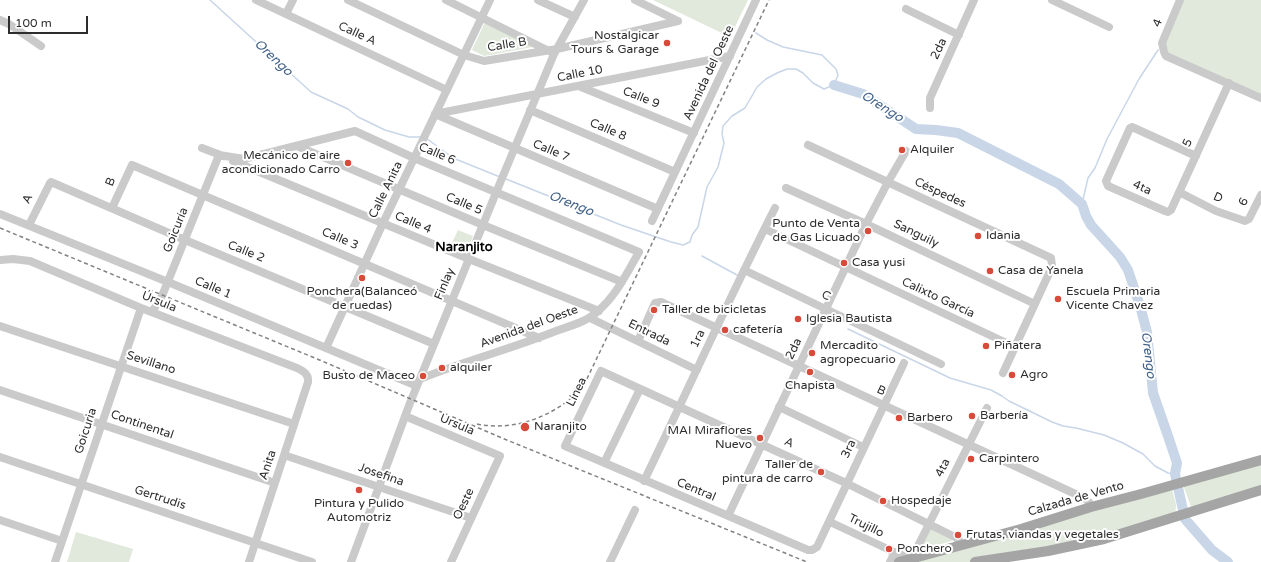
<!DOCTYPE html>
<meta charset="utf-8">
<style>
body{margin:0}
#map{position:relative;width:1261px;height:562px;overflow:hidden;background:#fff;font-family:"Varela Round",sans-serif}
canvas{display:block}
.scale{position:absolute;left:8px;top:16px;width:80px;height:18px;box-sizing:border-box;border:2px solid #2d2d2d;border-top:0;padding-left:5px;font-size:12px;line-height:14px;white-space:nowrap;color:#2d2d2d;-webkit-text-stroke:3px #fff;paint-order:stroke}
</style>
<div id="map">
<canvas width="1261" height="562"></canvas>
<div class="scale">100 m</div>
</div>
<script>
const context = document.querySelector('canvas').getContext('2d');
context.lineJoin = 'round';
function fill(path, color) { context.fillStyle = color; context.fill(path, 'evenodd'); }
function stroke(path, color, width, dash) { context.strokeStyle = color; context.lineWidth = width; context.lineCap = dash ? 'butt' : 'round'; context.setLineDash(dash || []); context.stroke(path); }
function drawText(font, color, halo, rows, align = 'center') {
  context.font = font + ' "Varela Round",sans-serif'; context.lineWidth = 4; context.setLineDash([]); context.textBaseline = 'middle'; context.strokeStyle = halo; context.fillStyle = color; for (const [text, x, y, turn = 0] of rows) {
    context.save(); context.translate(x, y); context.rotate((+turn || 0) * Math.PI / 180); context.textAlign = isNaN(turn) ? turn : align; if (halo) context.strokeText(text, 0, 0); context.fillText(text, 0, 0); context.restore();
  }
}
const green = new Path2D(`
 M653,0h95l-18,37z
 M1180,0h81v98l-95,-42 -4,-13z
 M485,22l48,25 -49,9 -12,-6z
 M458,230l15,6 -6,16 -16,-7z
 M1261,460v30l-68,22 -11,-30z
 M1171,486l5,18 -1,14 -71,21 -129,23h-76z
 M931,528l22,10 -1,3 -33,9z
 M76,532l57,17 -4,13h-62z`);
const stream = new Path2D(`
 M210,0l101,92 37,17 10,8 27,13 24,7h12
 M426,138l27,20 47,19
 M506,179l115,46 50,17 12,3 7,-3 2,-7 6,-8 9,-40 11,-20 6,-24 -2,-9 1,-8 9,-10 13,-8 12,-21 9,-8 11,-6 10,-4h9l7,4 10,10 11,6 10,-4 4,-10 -2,-6 -14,-14 -39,-8 -16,-7 -11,-7
 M1082,204l6,-26 7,-10 12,-29 32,-60 19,-29
 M702,256l35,19
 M848,329l102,49 41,12 11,6 7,5 43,21 11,4 13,2 28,7 19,8 20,11 12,12 13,7 7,1`);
const river = new Path2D(`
 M834,85l29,9 53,35 20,1 22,3 101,51 23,20 4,12 5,9 29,32 8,13 12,36 7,26 6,61 15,43 9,27 -2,11 10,45 27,31 16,12`);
const minor = new Path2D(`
 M256,0l191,90
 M348,0l116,55 20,6 73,-12 121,-28
 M446,0l103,51
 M538,0l37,17
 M635,0l43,21
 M1052,0l57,27
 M1180,0l-18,43 2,9 2,4 95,42
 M906,9l53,26
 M286,14l7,-14
 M0,20l9,4 32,22
 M581,87l113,46
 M930,108v-10l44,-98
 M530,110l145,62
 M435,114l295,-58
 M435,114l223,95
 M808,145l243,113 1,7 -1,4 -48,104
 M297,146l186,79 139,57
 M202,148l21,8
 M219,155l25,4 111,-28 59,27 225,94c-12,21 -23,44 -42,60 -11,10 -27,14 -41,19 -45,18 -92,30 -136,48
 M1196,156l-64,-29 -2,1 -24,53 2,5 57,25 3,1 3,-2 58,-127
 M233,161l236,98 130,52
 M786,188l80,36 169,80
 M1179,192l37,19 29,10 4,-2 12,-24
 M112,208l20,-43 407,173
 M0,214l168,68 249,104
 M652,221l104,-221
 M29,225l21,-42 1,-1 134,58 249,104
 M765,229l250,118
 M0,260l13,-1 17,2 111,47 156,60c6,3 12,6 11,14l-59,180
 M744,270l197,94
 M152,312l10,-16 57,-141
 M590,318l107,52
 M0,326l294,98
 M638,341l17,-38 6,-1 423,196 5,4 2,5
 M326,348l57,-125 107,-223
 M904,363l-87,184 -5,3h-4l-243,-104 36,-75 245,112 109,54 4,3 2,5
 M0,390l275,93
 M779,407l84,40
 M405,416l95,40 -49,106
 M284,455l187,63
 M0,457l312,105
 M604,463l36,-74
 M644,481c44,-91 85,-183 131,-273
 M728,516l138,-292 22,-42 18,-31
 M0,520l62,21
 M830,522l62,29 1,5 -3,6
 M892,551l18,8 4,-5 73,-146
 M55,562l86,-254
 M351,562l59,-159 90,-220 54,-129 30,-54
 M610,562l25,-52`);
const major = new Path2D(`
 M899,562l122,-33 70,-22 50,-13 120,-34
 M975,562l73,-11 56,-12 157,-49`);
const rail = new Path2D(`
 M0,228l322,133 180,77 305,124
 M477,424c39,8 80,-9 106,-37l186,-387`);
const markers = [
 [667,43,4,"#d84b3b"],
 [902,150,4,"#d84b3b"],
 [348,163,4,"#d84b3b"],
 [868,231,4,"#d84b3b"],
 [978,236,4,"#d84b3b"],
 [844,263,4,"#d84b3b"],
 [990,271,4,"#d84b3b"],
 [362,278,4,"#d84b3b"],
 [1058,299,4,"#d84b3b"],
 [654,310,4,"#d84b3b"],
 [798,319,4,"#d84b3b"],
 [725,330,4,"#d84b3b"],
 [986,346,4,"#d84b3b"],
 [812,353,4,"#d84b3b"],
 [442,368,4,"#d84b3b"],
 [810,372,4,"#d84b3b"],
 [1012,375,4,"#d84b3b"],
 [423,376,4,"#d84b3b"],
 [972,416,4,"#d84b3b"],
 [899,418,4,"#d84b3b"],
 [525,427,5,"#d84b3b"],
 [760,438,4,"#d84b3b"],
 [971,459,4,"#d84b3b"],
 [821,472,4,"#d84b3b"],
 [359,490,4,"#d84b3b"],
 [883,501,4,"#d84b3b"],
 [958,535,4,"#d84b3b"],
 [889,549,4,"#d84b3b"]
];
const streetNames = [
 ["4",1158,23,-68],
 ["Calle A",357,34,25],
 ["Calle B",507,45,-9],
 ["2da",939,49,-65],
 ["Avenida del Oeste",709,73,-65],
 ["Calle 10",580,74,-11],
 ["Calle 9",641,98,22],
 ["Calle 8",608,130,23],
 ["5",1188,143,-66],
 ["Calle 7",551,151,23],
 ["Calle 6",437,154,23],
 ["B",111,182,-68],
 ["4ta",1142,188,24],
 ["Calle Anita",386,190,-64],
 ["Céspedes",940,193,25],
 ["D",1218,198,24],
 ["A",28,199,-64],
 ["6",1244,202,-63],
 ["Calle 5",464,204,23],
 ["Calle 4",413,223,23],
 ["Goicuría",176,230,-68],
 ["Sanguily",916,234,26],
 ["Calle 3",340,239,23],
 ["Calle 2",246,252,22],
 ["Finlay",445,284,-67],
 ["Calle 1",213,288,23],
 ["C",826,296,26],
 ["Calixto García",938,298,25],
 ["Úrsula",159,302,22],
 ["Avenida del Oeste",529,327,-20],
 ["Entrada",649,333,26],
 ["1ra",698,339,-64],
 ["2da",794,349,-65],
 ["Sevillano",151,363,18],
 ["B",881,391,25],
 ["Línea",577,392,-64],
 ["Continental",142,425,19],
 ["Ursula",457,425,23],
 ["Goicuria",86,431,-72],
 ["A",789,443,25],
 ["3ra",849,449,-65],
 ["Anita",268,465,-72],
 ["4ta",943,468,-64],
 ["Josefina",381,475,19],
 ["Central",696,490,23],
 ["Gertrudis",160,498,18],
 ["Calzada de Vento",1076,499,-16],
 ["Oeste",464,504,-65],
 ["Trujillo",866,526,26]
];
const poiNames = [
 ["Nostalgicar",659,36,"right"],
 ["Tours & Garage",659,50,"right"],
 ["Alquiler",910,150],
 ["Mecánico de aire",340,156,"right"],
 ["acondicionado Carro",340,170,"right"],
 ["Punto de Venta",860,224,"right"],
 ["de Gas Licuado",860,238,"right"],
 ["Idania",986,236],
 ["Casa yusi",852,263],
 ["Casa de Yanela",998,271],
 ["Ponchera(Balanceó",362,292,"center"],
 ["de ruedas)",362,306,"center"],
 ["Escuela Primaria",1066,292],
 ["Vicente Chavez",1066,306],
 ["Taller de bicicletas",662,310],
 ["Iglesia Bautista",806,319],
 ["cafetería",733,330],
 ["Mercadito",820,346],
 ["agropecuario",820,360],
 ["Piñatera",994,346],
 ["alquiler",450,368],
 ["Agro",1020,375],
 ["Busto de Maceo",415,376,"right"],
 ["Chapista",810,386,"center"],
 ["Barbería",980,416],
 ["Barbero",907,418],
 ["Naranjito",534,427],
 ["MAI Miraflores",752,431,"right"],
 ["Nuevo",752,445,"right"],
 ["Carpintero",979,459],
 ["Taller de",813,465,"right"],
 ["pintura de carro",813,479,"right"],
 ["Hospedaje",891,501],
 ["Pintura y Pulido",359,504,"center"],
 ["Automotriz",359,518,"center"],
 ["Frutas, viandas y vegetales",966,535],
 ["Ponchero",897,549]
];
const waterNames = [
 ["Orengo",273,58,43],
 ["Orengo",882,107,32],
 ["Orengo",571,204,22],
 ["Orengo",1148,355,83]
];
const neighbourhoodNames = [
 ["Naranjito",464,248]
];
fill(green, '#e0e9db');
stroke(stream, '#c8d6e8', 1.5);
stroke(river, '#c8d6e8', 10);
stroke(minor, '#cacaca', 8);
stroke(major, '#a5a5a5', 10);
stroke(rail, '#828282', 1.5, [4, 3]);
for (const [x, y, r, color] of markers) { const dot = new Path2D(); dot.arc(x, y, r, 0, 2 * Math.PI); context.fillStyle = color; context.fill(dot); stroke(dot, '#fff', 1.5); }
drawText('12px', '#2d2d2d', '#fff', streetNames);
drawText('12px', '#2d2d2d', '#fff', poiNames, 'left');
drawText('italic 13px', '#416088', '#fff', waterNames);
drawText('bold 13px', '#000', '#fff', neighbourhoodNames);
</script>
